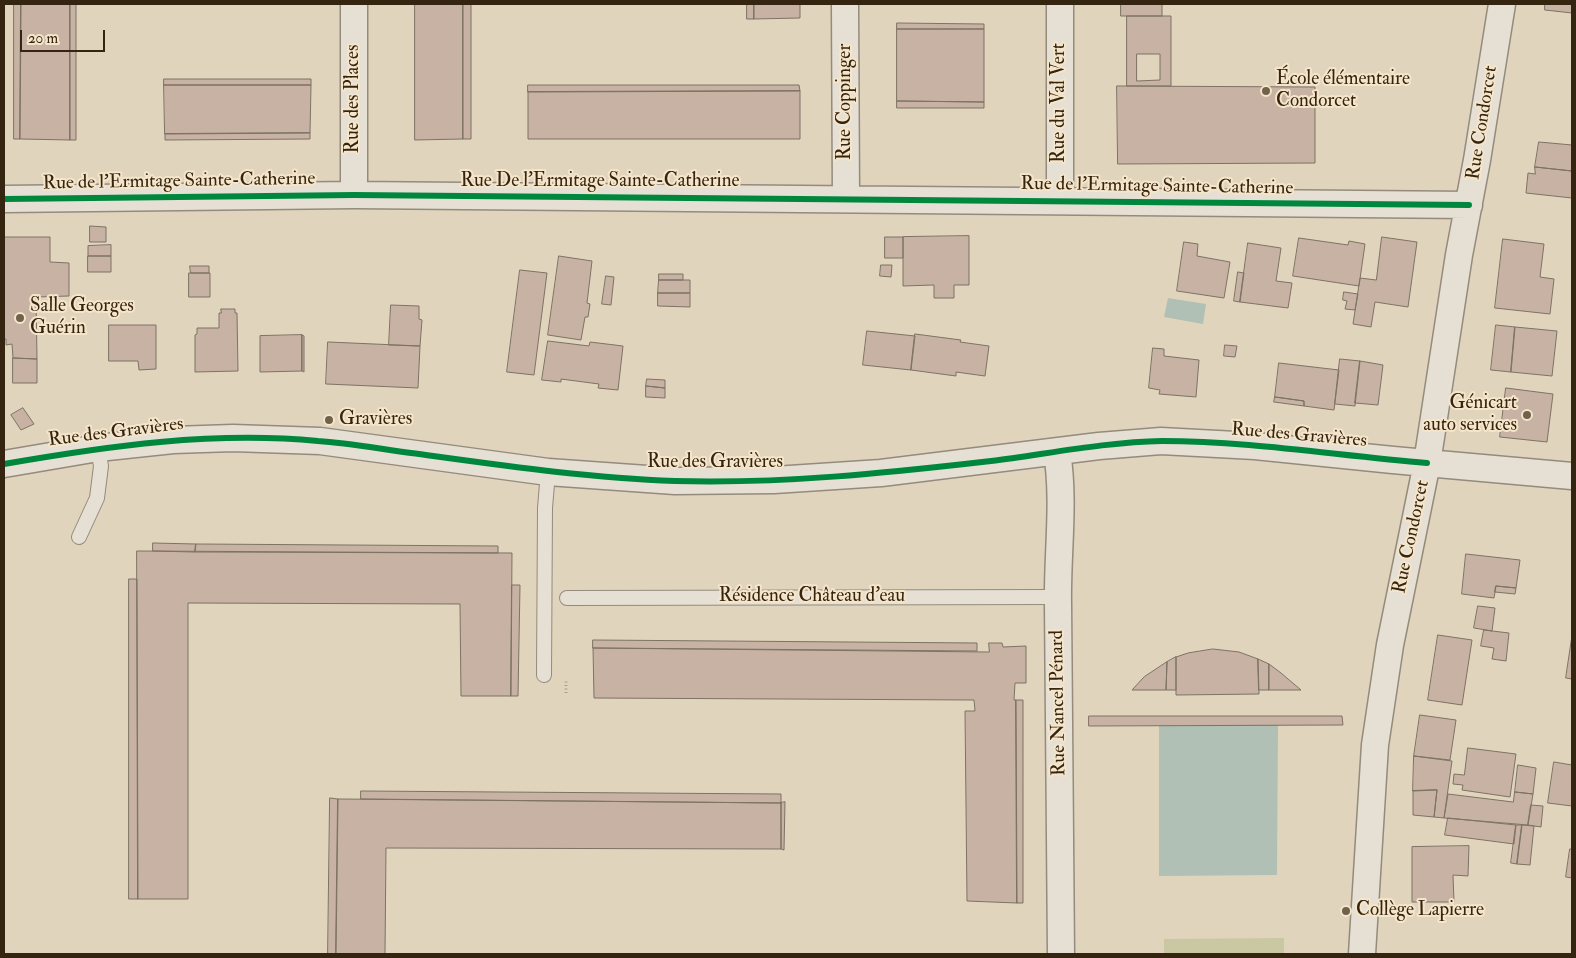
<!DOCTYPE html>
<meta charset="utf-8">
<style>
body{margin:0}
#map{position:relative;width:1576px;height:958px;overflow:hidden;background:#e1d4bd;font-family:"IM FELL Double Pica",serif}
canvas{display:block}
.frame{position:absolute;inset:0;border:5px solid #35240f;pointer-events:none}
.scale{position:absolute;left:20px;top:30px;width:85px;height:22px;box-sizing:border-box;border:2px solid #35240f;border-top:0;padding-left:6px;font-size:15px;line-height:18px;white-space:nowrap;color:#35240f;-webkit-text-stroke:4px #f5e5ca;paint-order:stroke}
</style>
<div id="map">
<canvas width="1576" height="958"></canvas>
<div class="frame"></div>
<div class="scale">20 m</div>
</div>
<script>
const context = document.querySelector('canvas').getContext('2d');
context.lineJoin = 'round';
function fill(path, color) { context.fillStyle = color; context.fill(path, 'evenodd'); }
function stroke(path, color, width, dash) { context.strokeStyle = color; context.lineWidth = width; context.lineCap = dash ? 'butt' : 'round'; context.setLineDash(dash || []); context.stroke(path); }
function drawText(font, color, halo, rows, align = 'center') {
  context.font = font + ' "IM FELL Double Pica",serif'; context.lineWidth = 4; context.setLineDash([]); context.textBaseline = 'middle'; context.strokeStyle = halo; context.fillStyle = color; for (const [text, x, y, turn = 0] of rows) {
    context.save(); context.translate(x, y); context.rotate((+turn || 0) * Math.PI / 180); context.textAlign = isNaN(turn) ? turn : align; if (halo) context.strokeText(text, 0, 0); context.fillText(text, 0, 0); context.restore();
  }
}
const green = new Path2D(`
 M1284,938v16h-120v-15z`);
const water = new Path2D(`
 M1168,298l38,6 -3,20 -39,-7z
 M1159,725h119l-1,150 -118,1z`);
const building = new Path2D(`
 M14,4h7l-1,135h-6z
 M21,4h49v136l-50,-1z
 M70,4h6v136h-6z
 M415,4h48v135l-48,1z
 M463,4h8v135h-8z
 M747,4h7v15h-7z
 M754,4h46v14l-46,1z
 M1121,4h41v12h-41z
 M1545,4h27v9l-27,-3z
 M1127,16h44v70h-44zM1137,54h23v26l-23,1z
 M897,23l87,1v5h-87z
 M897,29h87v73l-87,-1z
 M164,79h147v6h-147z
 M164,85h147l-1,48 -145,1z
 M528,85h271l1,6 -272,1z
 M1117,86l198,1v76l-197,1z
 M800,91v48h-272v-47z
 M897,101l87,1v6h-87z
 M310,133v6l-145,1v-6z
 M1539,142l33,3v26l-37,-4z
 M1535,167l37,4v27l-46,-5 2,-20 7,1z
 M90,226l16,1v15h-16z
 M969,236v49h-15v13h-20v-13l-31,1v-49z
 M4,237h46v25l19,1v33l-33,1 1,62 -24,-1 -1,-14 -6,1v-6h-2z
 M885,237h18v21h-18z
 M1382,237l35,5 -9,65 -33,-5 -4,25 -18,-3 7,-46 16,2z
 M1299,238l49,7 1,-4 16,3 -6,42 -66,-10z
 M1503,239l41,5 -4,33 14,2 -4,35 -55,-6z
 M1184,242l14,2 -1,12 33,6 -6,36 -47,-7z
 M1248,243l33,5 -5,33 16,2 -4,25 -48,-6z
 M111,245v11h-23v-10z
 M88,256h23v16h-23z
 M559,256l33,5 -5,42 3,1 -2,13h-3l-4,23 -33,-5z
 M881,265h11l-1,12 -11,-1z
 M190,266h19v7h-18z
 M520,270l27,3 -13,102 -27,-3z
 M1238,272l6,1 -4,29 -6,-1z
 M189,273h21v24h-21z
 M659,274h24v6h-24z
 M606,276l8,1 -3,28 -9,-1z
 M659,280h31v13h-32z
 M1344,292l14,2 -3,16 -10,-1 2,-8 -4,-1z
 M658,293h32v14l-32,-1z
 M391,305l28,1v13l3,1 -2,26 -31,-1z
 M221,309h14v4h2l1,58 -43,1v-37l2,-1v-6h22v-15h2z
 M109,325h47v44l-17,1 -1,-9h-29z
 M1496,325l19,2 -4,45 -20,-2z
 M1515,327l42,4 -5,45 -41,-4z
 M867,331l48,5 -4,34 -48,-5z
 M915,334l46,6 -1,2 29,4 -4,30 -29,-4v4l-45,-6z
 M302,335l2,1v36l-2,-1z
 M302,335v36l-42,1v-36z
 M548,341l41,5 1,-4 33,4 -5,44 -20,-2 1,-4 -38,-5v3l-19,-2z
 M328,342l92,4 -2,42 -92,-4z
 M1225,345l12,1 -2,11 -11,-1z
 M1153,348l11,1v7l35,4 -3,37 -37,-3 1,-4 -11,-2z
 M13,358l24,1v24h-24z
 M1340,359l20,2 -5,45 -20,-2z
 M1360,361l23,4 -5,40 -23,-2z
 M1279,363l60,7 -5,40 -30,-4v-5l-29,-4z
 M647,379l18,1v8l-19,-2z
 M646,386l19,2v10l-19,-1z
 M1506,388l47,6 -6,48 -47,-5z
 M1275,397l29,4v5l-30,-4z
 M23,408l11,16 -13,6 -10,-15z
 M153,543l43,1 -1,8 -42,-1z
 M196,544l302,2v7l-303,-1z
 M137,551l375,2 -1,143h-50l-1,-92 -272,-1v296h-50z
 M1466,554l54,6 -4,28 -20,-2 -2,12 -32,-4z
 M129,579h8l1,320h-9z
 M512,585h8l-2,111h-7z
 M1496,586l20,2 -1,6 -20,-2z
 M1478,606l17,2 -3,23 -18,-3z
 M1484,630l25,3 -3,28 -14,-2 2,-11 -13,-2z
 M1438,635l34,5 -10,65 -34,-5z
 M1572,636v43l-6,-1z
 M593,640l384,3v8l-384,-3z
 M989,643h13l1,4 23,-1v37h-11l-1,17h2l1,203 -50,-2 -2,-190h10l-1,-11 -380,-2 -1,-50 396,4z
 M1213,649l26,3 19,7 1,35 -83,1v-38l12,-4z
 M1176,657v33h-10l1,-28z
 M1258,659l11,5v26h-10z
 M1167,662l-1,28h-34l12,-13z
 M1269,664l12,9 20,17h-32z
 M1016,700h7v203h-6z
 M1420,715l36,5 -6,40 -36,-4z
 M1089,716h253l1,9 -254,1z
 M1468,748l48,6 -6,43 -48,-7 1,-5 -10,-1 1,-10 10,1z
 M1414,756l38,5 -8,57 -10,-1 3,-27 -24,1z
 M1554,762l18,3v41l-24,-3z
 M1518,765l18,3 -3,26 -18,-2z
 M1437,790l-3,27 -21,-2v-24z
 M361,791l420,3v9l-420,-4z
 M1515,792l18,2 -5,31 -84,-7 4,-24 65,8z
 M330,798l8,1 -2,155h-8z
 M338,799l443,4v46l-395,-1 -1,106h-49z
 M785,802l-1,48 -3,-1v-46z
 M1531,805l12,1 -2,21 -13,-2z
 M1448,818l68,7 -2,19 -69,-9z
 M1516,825h6l-5,39 -6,-1z
 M1522,825l12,1 -4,39 -13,-1z
 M1469,846l-1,30 -15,-1 1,27h-42v-55z
 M1570,849h2v29l-6,-1z`);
const path = new Path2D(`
 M566,693v-12`);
const lane = new Path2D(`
 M79,537l18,-39 4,-32 -3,-18
 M567,598l491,-1
 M544,675l1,-167 3,-36`);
const street = new Path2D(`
 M354,4v191
 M845,4l1,195
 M1060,4v197
 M4,199l350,-4 1115,10
 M1057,452c8,51 0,102 1,152 1,117 2,234 3,350
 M4,464l94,-16 75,-8 60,-2 87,3 228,31 127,9 99,-1 107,-7 218,-27 62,-5 94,5 138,14 179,16
 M1362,954l13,-209 15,-100 37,-182 32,-208 18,-95 25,-156`);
const cycleway = new Path2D(`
 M4,199l350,-4 1115,10
 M4,464c104,-18 208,-33 314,-23 31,2 62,8 93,12 88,12 176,25 264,28 106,3 212,-8 316,-20 56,-7 114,-19 171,-20 89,0 177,15 265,22`);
const markers = [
 [1266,91,5,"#71624c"],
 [20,318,5,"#71624c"],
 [1527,415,5,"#71624c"],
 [329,420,5,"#71624c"],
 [1346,911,5,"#71624c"]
];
const poiNames = [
 ["École élémentaire",1276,80],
 ["Condorcet",1276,102],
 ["Salle Georges",30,307],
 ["Guérin",30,329],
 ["Génicart",1517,404,"right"],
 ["auto services",1517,426,"right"],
 ["Gravières",339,420],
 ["Collège Lapierre",1356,911]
];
const streetNames = [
 ["Rue des Places",354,99,-90],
 ["Rue Coppinger",846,102,-90],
 ["Rue du Val Vert",1060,103,-90],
 ["Rue Condorcet",1483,123,-81],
 ["Rue de l'Ermitage Sainte-Catherine",179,182,-1],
 ["Rue De l'Ermitage Sainte-Catherine",600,182],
 ["Rue de l'Ermitage Sainte-Catherine",1157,187,1],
 ["Rue des Gravières",116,433,-7],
 ["Rue des Gravières",1299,436,5],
 ["Rue des Gravières",715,463],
 ["Rue Condorcet",1412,537,-78],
 ["Résidence Château d'eau",812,597],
 ["Rue Nancel Pénard",1059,703,-91]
];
fill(green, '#c9c8a3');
fill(water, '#b0c0b4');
fill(building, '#c7b2a4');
stroke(building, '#7c7364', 1);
stroke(lane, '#948b7c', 16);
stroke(street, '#948b7c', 29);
stroke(path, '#a69e93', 3, [1, 2.5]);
stroke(lane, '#e6dfd4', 14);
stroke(street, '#e6dfd4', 26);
stroke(cycleway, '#00873e', 6);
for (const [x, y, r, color] of markers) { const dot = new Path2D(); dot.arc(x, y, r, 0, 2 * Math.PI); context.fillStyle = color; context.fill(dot); stroke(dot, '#f5e5ca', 2); }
drawText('19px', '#35240f', '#f5e5ca', poiNames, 'left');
drawText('19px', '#35240f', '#f5e5ca', streetNames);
</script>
